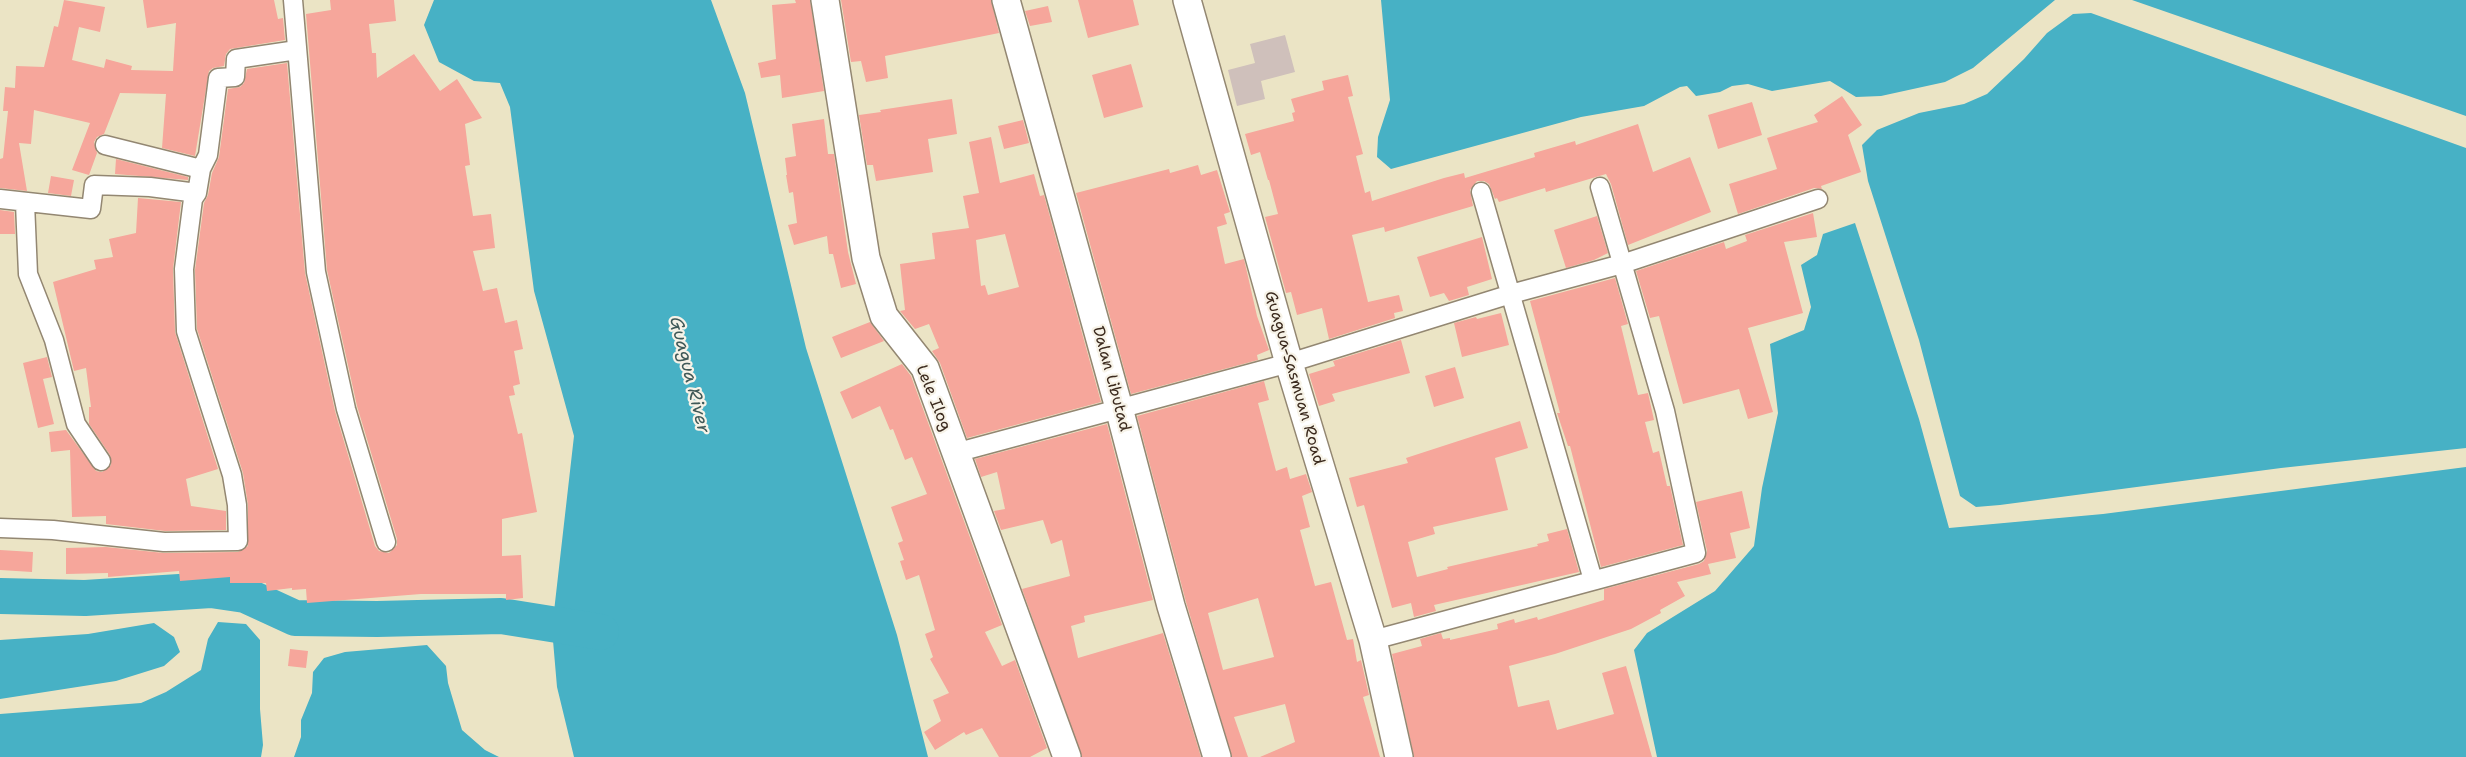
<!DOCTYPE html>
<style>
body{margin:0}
canvas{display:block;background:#ebe4c5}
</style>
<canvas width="2466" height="757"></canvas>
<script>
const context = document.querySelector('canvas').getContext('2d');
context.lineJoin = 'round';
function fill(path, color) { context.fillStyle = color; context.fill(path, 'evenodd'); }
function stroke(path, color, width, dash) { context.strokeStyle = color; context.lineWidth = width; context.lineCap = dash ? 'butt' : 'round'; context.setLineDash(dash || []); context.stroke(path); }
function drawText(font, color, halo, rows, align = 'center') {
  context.font = font + ' "Shantell Sans",sans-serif'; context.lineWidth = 4.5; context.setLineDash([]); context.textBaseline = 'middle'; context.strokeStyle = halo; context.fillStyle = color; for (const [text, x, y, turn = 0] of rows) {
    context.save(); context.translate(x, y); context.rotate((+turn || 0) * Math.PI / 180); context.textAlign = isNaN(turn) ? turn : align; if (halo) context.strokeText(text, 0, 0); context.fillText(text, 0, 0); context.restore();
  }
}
const industrial = new Path2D(`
 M1285,35l10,37 -34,9 4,18 -28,7 -9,-36 27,-7 -5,-19z`);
const water = new Path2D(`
 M434,0h277l34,93 61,255 91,287 31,122h-354l-17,-70 -5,-58 22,-193 -40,-145 -24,-184 -10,-24 -26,-2 -35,-19 -15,-37z
 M1381,0h674l-82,68 -28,14 -64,14 -25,1 -26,-16 -58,10 -24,-7 -16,2 -12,6 -24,4 -9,-10 -7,1 -36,19 -63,11 -190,52 -14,-12 1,-20 12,-37z
 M2132,0h334v116z
 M2091,13l375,135v300l-185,20 -281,37 -24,2 -16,-11 -41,-156 -51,-159 -6,-36 15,-15 42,-17 45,-9 23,-10 37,-35 23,-26 26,-19z
 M1855,223l64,196 30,109 154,-14 363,-47v290h-809l-23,-107 13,-17 68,-42 39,-45 8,-58 16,-75 -8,-69 34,-14 7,-23 -10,-42 16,-10 6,-21z
 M218,622l28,2 14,16v69l3,36 -2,12h-261v-43l141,-11 25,-11 35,-22 7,-31z
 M154,623l20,14 6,15 -16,14 -48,15 -116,18v-59l88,-6z
 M427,645l19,21 2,17 14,47 23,20 14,7h-205l7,-20v-17l11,-27 1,-21 11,-14 21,-6z`);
const river = new Path2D(`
 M0,596l85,2 126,-8 34,5 50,23 82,1 124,-3 100,16`);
const building = new Path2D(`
 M64,0l41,7 -5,25 -21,-5 -7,33 32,8 2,-9 26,7 -1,4 42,1 3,-48 -29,5 -4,-28h131l4,19 5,-1 2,22 -55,9 -4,5 -2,12 -11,2 -4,3 -14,85 -33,-8 4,-54 -46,-1 -16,41 -7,3 -3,5 3,11 -8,22 -17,-5 18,-47 -56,-13 -3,34 -12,-1 8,48 -27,-3v-29l3,-1 5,-47h-5l2,-24 10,1 1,-22 28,1 10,-41 4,1z
 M330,0h64l2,21 -27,3 3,29h4l1,25 37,-24 26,37 17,-12 25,39 -17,6 5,41 -5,1 8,50 18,-2 4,34 -22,3 10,40 14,-3 8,35 12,-3 6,29 -9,2 6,33 -7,2 2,9 -6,1 9,38 4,-1 15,79 -35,7v37l19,-1 2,43 -17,2v-6h-85l-114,9 -1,-14 -14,1v-2l-25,3 -1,-8h-36v-6l-50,4 -1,-10 -71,6v-4l-42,1v-26l40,-1 58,6 74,-1 10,-6v-41l-5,-32 -46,-144 -2,-59 9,-67 4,-8 4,-22 7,-16 9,-68 12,-2 4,-4 3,-14 40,-6 18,210 30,138 40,135 4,5 10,2 8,-8v-6l-40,-133 -30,-136 -21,-256 25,-4z
 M795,0h15l14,91 -42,7 -2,-23 -19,3 -3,-15 18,-4 -4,-54 24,-2z
 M841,0h150l8,33 -114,23 3,22 -22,4 -5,-21 -10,1z
 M1078,0h55l6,25 -51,13z
 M1048,6l4,16 -22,4 -5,-15z
 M1131,64l12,43 -39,11 -12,-43z
 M1348,75l5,21 -5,1 15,57 -7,2 9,37 5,-2 2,10 72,-23 20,-5 1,5 70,-21 -1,-4 41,-12 1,4 62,-21 15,48 37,-15 21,55 -83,33 -17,-61 -5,-10 -60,18 -1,-4 -46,14 -2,-4 -2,1 -6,-15 -5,-3h-7l-7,9 3,16 -88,26 -1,-5 -32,8 16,67 31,-7 4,16 -9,2 1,5 -66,21 -7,-31 -25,7 -6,-23 -5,1 -21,-76 13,-3 -9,-34h-1l-8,-28 -9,3 -6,-21 49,-13 -2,-8 3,-1 -4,-13 33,-9 -2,-9z
 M1842,96l20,29 -14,10 13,37 -40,14 1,3 -8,-1 -76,26 -9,-30 48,-15 -10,-31 51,-16 -4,-7z
 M952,99l5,35 -29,5 5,33 -57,9 -3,-16h-6l-8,-50 22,-3 -1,-2z
 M1752,102l10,33 -44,14 -10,-34z
 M824,119l4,35h6l14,98 8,32 -15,4 -8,-34h-4l-2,-18 -33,9 -6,-20 9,-2 -4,-31 -4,1 -3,-18h1l-2,-17 11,-2 -4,-32z
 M1023,120l6,23 -25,6 -6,-23z
 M991,137l9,46 34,-9 6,22 4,-1 57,207 -134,36 -27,-75 -8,-12 7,-3 -10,-24 -14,5 -15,-18 5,-1 -5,-46 35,-5 -3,-26 37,-5 -6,-32 16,-3 -10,-51zM1005,234l14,53 -31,8 -3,-10 -4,1 -5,-46z
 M116,159l72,18v3l-73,-6z
 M1198,165l3,10 16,-5 13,42 -6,2 3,10 -10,3 8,37 19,-5 13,57 12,34 -12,5 1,5 -127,34 -55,-201 93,-24 1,4z
 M51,176l23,4 -3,16 -23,-3z
 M138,198l43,4 -8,67 2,63 43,137 -32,10 5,27 35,5v19l-61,1 -59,-7v-8l-34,1 -2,-67 -19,2 -2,-20 17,-2 30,41 6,1 9,-7 -1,-10 -21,-31v-17h2l-5,-39 -12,3 -21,-89 43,-13 -2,-9 19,-3 -4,-18 27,-6z
 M0,210l14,2 1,22h-15z
 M1813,213l4,24 -33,5 19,71 -55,15 25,84 -25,7 -9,-30 -56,15 -24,-88 -9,2 -14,-47 88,-29 2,7 21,-8 -2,-6z
 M1597,216l11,37 -14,7 -28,8 -12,-38z
 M1482,237l10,42 -25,8 2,8 -20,6 -5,-8 -14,4 -13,-40z
 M1615,278l13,46 -7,2 17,69 10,-2 6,27 -9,2 8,31 6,-2 8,35h3l13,59 -82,22 -31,-121h-2l-11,-33h3l-30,-112z
 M1501,313l8,32 -47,12 -8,-34 22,-6 1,2z
 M870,322l14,19 -43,17 -9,-21z
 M1401,340l9,33 -78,21 3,7 -16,5 -10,-32 26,-8 -2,-5z
 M47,357l5,20 -9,2 11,45 -16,4 -15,-65z
 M902,364l9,12 91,249 -17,7 17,34 13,-6 32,88 -17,9h-31l-17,-29 -16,7 -2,-3 -29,18 -11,-18 17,-11 -8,-21 16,-7 -19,-34 3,-2 -8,-23 10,-4 -16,-55 -13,5 -6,-19 4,-1 -6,-17 5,-2 -12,-34 36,-13 -15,-37 -7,3 -12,-31 -3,1 -10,-24 -28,13 -12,-27z
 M1455,367l9,31 -30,9 -9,-31z
 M1264,381l5,19 -11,3 18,68 11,-4 3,12 16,-5 6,18 -10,4 8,31 -10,3 15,56 16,-4 16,58 6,-1 4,23 4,-2 8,35 -6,2 17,60h-120l35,-15 -10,-38 -51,13 14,40h-16l-46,-155 -49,-186zM1258,598l16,59 -51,13 -15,-57z
 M1520,421l8,27 -33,10 13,52 -75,17 2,7 -27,8 9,35 31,-8 -1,-2 91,-21 -1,-2 12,-3 -2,-7 20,-5 12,43 -145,33 2,6 -22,6 -3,-14 -19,5 -28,-103 -7,2 -8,-29 59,-15 -2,-5z
 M1107,424l46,176 -69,16 1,6 -14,4 7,32 85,-25 38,124h-119l-60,-168 48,-13 -8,-36 -11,4 -8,-24 -42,10 -7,-19 11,-2 -8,-37 -16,5 -6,-18z
 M1742,491l8,37 -20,5 6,25 -28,6 3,10 -34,8 8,14 -25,14 1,3 -30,16 -76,25 -46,12 9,41 31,-7 8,30 57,-16 -12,-41 24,-7 26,91h-238l-22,-103 30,-8 -2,-7 21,-6 2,6 7,-1v2l48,-11 -1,-5 17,-5 1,4 22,-6 1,3 66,-20v-11l95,-25 5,-3 3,-10 -11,-49z
 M0,550l33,2 -1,20 -32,-2z
 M290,649l18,2 -2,17 -18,-2z`);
const street = new Path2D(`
 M293,0l23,272 30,137 40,133
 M105,145l96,24
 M1481,192l112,388
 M0,199l91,10 3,-24 56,2 47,6 4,-24 7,-14 10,-77 17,-1 1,-18 61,-9
 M25,203l3,71 26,66 22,84 25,37
 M955,453l334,-90 222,-69 111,-30 196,-65
 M0,528l53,2 111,12 74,-1 -1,-36 -5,-30 -46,-144 -2,-62 9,-70 4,-6
 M1373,640l323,-87 -31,-142 -65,-224`);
const secondary = new Path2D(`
 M825,0l41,258 18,58 41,52 142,389
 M1006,0l113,408 52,198 46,151
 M1187,0l102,363 84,277 26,117`);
const streetNames = [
 ["Guagua-Sasmuan Road",1294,378,74],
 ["Dalan Libutad",1111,379,75],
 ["Lele Ilog",933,398,68]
];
const waterNames = [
 ["Guagua River",689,375,76]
];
fill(industrial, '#cfc0bb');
fill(water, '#47b1c5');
stroke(river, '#47b1c5', 36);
fill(building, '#f6a69b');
stroke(street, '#938772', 21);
stroke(secondary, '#938772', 30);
stroke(street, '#fff', 18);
stroke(secondary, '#fff', 27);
drawText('16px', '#3b2a1e', '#f7f3e8', streetNames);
drawText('italic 18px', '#3f5958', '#f7f3e8', waterNames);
</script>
